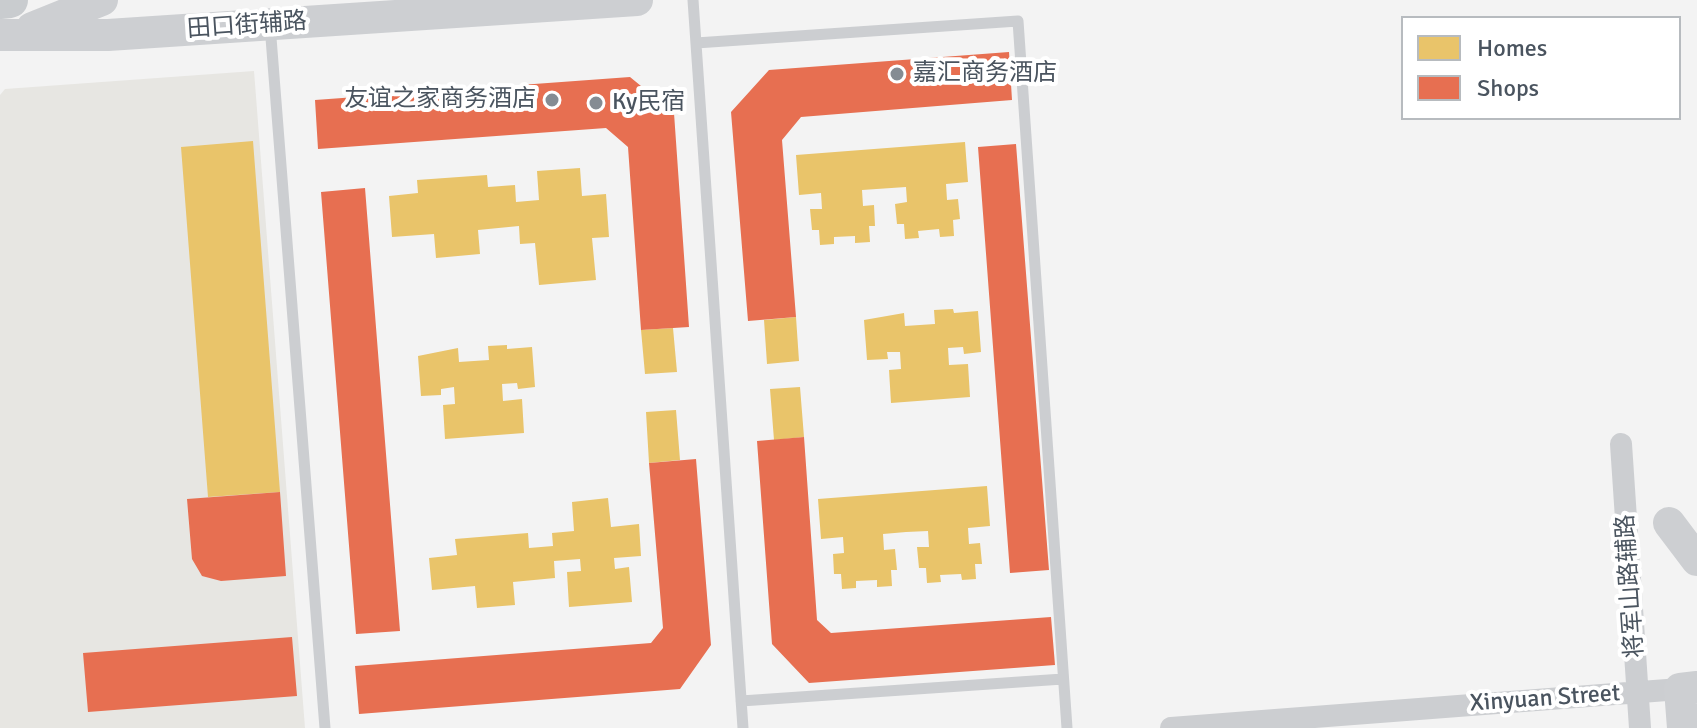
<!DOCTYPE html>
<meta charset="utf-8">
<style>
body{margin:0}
#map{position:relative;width:1697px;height:728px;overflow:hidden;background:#f3f3f3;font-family:Signika,sans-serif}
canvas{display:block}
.legend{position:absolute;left:1401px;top:16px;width:280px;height:104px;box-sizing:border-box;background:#fff;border:2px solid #b7bbbf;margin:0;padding:10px 14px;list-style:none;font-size:24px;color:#4a545f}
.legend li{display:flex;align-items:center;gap:16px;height:40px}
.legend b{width:40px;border:2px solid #b7bbbf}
</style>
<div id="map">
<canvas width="1697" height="728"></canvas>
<ul class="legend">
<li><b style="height:22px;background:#e9c46a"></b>Homes</li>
<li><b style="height:22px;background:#e76f51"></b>Shops</li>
</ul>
</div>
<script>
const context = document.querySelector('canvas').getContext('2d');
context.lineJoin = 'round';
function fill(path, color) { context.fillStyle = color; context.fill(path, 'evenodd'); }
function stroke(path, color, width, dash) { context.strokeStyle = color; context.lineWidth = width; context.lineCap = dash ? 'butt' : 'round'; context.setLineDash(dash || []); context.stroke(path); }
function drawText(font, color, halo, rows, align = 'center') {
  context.font = font + ' Signika,"Noto Sans SC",sans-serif'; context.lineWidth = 8; context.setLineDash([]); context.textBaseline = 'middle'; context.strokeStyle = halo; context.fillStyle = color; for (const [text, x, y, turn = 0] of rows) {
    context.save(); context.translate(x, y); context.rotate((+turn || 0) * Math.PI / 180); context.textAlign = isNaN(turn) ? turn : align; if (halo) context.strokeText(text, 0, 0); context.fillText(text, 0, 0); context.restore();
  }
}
const commercial = new Path2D(`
 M254,71l51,657h-305v-633l5,-6z`);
const homes = new Path2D(`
 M253,141l27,351 -72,5 -27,-350z
 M965,142l3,40 -22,2 1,16 11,-1 2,20 -7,1 1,16 -14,1 -1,-8 -21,2 1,7 -14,1 -1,-15h-7l-2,-20 12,-2 -1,-15 -44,3 1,16 11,-1 1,21h-6l1,16 -15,1v-7l-21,1v7l-14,1 -1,-15h-7l-2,-21h12l-1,-16 -22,2 -3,-40z
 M580,168l2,28 24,-2 3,43 -17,1 4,42 -57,5 -4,-42 -15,1 -1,-18 -41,4 2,24 -44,4 -2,-24 -42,3 -3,-41 29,-3 -1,-13 70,-5 1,12 27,-2 1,17 23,-2 -2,-29z
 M953,309l1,4 24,-2 3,41 -17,2 -1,-7 -15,1 1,17 19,-1 2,33 -79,6 -2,-33 12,-1 -1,-17h-13l1,7 -21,1 -3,-40 40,-7 1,13 30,-2 -1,-14z
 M796,317l3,44 -32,3 -3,-44z
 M673,328l4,44 -32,2 -4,-44z
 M507,345v4l25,-2 3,40 -17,2 -1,-6 -15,1 1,17 19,-2 2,34 -79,6 -2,-34 12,-1 -1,-17 -13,2v6l-20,1 -3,-40 40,-8 1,14 30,-2 -1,-14z
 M800,387l4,50 -30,3 -4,-51z
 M676,410l4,50 -31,3 -3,-51z
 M987,486l3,40 -22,2 1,16 11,-1 2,21h-7l1,15 -14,1 -1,-6 -21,1 1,7 -14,1 -1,-15h-7l-2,-21h12l-1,-16 -22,1 -23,2 1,16 11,-1 2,21h-6l1,16 -15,1v-7l-21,1v7l-14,1 -1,-15h-7l-1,-20 11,-1 -1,-16 -22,2 -3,-40z
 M608,498l3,29 28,-3 2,32 -27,2 1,11 14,-2 3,35 -63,5 -2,-35 14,-1 -1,-12 -26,2 1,17 -42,4 2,23 -38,3 -2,-22 -43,4 -3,-32 28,-3 -2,-16 73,-6 1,15 24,-2 -1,-13 22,-2 -2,-29z`);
const shops = new Path2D(`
 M1009,52l3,48 -211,17 -19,23 14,177 -48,4 -17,-209 38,-42z
 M630,77l44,36 15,214 -48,3 -13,-183 -22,-19 -288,21 -3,-49z
 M1016,144l33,426 -39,3 -32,-426z
 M365,188l35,443 -44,3 -35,-442z
 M804,437l13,183 14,13 220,-16 4,48 -246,18 -37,-39 -15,-203z
 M696,459l15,186 -31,44 -321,25 -4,-48 296,-23 12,-15 -14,-165z
 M280,492l6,84 -65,5 -19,-5 -10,-17 -5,-60z
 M292,637l5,59 -209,16 -5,-59z`);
const lane = new Path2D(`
 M693,0l50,728
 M270,25l55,703
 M696,43l322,-22 49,707
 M741,701l322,-22`);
const street = new Path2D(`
 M1621,444l19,284
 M1171,728l509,-39`);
const secondary = new Path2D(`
 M32,28l70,-28
 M0,35h108l529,-35
 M1669,523l28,37
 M1683,728l-3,-39 17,-2`);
const primary = new Path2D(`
 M0,1l10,-1`);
const markers = [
 [897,74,8,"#858c93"],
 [552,100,8,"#858c93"],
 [596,103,8,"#858c93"]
];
const streetNames = [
 ["田口街辅路",247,26,-4],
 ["将军山路辅路",1631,586,-94],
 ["Xinyuan Street",1545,699,-4]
];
const poiNames = [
 ["嘉汇商务酒店",913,74],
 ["友谊之家商务酒店",536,100,"right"],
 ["Ky民宿",612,103]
];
fill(commercial, '#e7e6e2');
fill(homes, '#e9c46a');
fill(shops, '#e76f51');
stroke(lane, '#ccced1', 11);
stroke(street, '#ccced1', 22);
stroke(secondary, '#cdcfd2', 32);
stroke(primary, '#c9cccf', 36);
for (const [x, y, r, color] of markers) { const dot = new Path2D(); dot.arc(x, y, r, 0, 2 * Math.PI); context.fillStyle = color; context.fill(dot); stroke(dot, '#fff', 3); }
drawText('24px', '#4a545f', '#fff', streetNames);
drawText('24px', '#4a545f', '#fff', poiNames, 'left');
</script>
